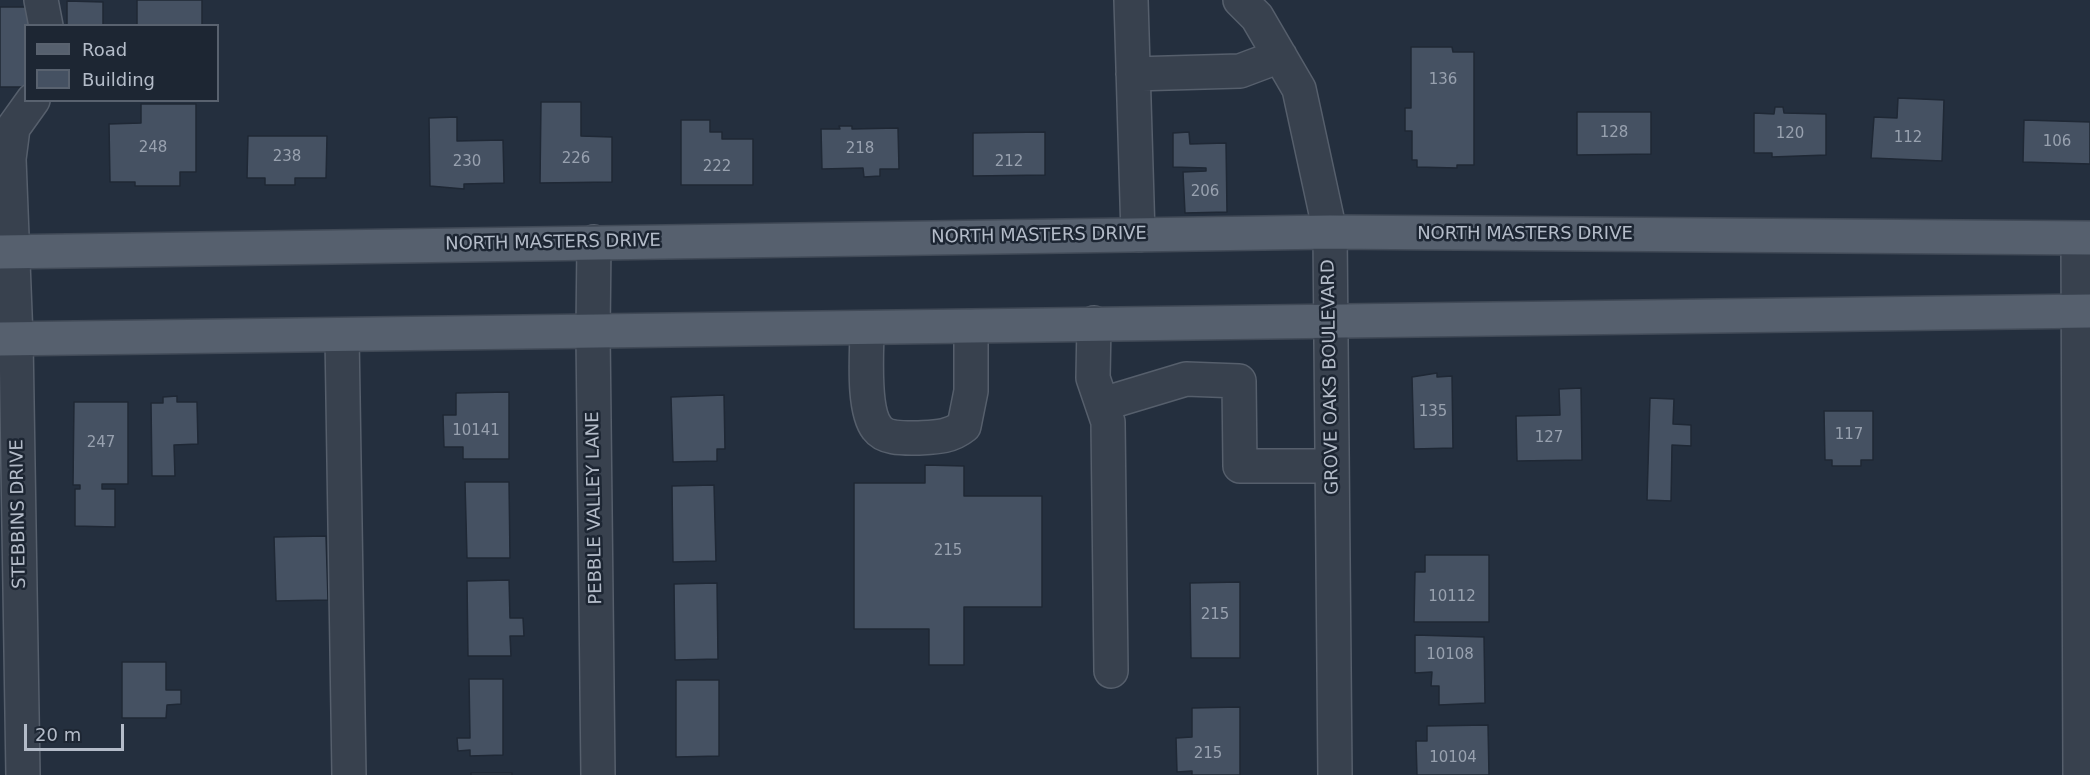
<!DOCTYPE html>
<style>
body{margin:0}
#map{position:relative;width:2090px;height:775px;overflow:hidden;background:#242f3e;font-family:"DejaVu Sans",sans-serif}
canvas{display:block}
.legend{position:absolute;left:24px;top:24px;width:195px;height:78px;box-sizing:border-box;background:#1d2633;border:2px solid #59626f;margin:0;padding:8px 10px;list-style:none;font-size:18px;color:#b4bcc9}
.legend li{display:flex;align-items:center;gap:12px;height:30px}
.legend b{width:30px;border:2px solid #59626f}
.scale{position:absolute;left:24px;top:724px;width:100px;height:27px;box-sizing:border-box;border:3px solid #b4bcc9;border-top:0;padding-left:8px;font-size:18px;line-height:21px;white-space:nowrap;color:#b4bcc9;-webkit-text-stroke:4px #1d2633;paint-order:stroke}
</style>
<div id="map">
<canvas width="2090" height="775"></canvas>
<ul class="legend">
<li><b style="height:8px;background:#56606e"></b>Road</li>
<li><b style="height:16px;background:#455162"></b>Building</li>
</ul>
<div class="scale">20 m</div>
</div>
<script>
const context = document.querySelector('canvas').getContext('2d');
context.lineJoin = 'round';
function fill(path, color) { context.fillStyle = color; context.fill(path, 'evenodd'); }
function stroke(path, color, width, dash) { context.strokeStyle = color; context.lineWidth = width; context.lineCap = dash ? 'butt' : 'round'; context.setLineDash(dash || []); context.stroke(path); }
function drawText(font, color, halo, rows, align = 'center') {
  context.font = font + ' "DejaVu Sans",sans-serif'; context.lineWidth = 5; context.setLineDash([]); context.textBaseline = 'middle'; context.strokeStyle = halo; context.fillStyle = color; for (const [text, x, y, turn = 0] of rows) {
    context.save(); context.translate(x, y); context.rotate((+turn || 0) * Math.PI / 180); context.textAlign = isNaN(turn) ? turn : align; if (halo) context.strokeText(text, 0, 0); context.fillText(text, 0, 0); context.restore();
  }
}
const building = new Path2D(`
 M137,0h65v25h-65z
 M67,1l36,1v24h-36z
 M0,7h30v19h-4v61h-26z
 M1411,47h41l1,5h21v113h-17v3l-40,-1v-7h-5v-29h-7v-23h6z
 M1898,98l46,2 -2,61 -71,-3 3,-41 23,1z
 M541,102h40v34l31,1v45l-72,1z
 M141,104h55v68h-16v14h-45v-4h-25l-1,-58 32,-1z
 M1775,107h8l1,6 42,1v41l-54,2v-4h-18v-40l20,1z
 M1577,112h74v42l-74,1z
 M457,117v24l46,-1 1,43 -40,1v5l-34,-3 -1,-68z
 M681,120h29v12h12v7h31v46h-72z
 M2024,120l66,2v42l-67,-2z
 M839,126h13v3l46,-1 1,41h-19v7l-16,1 -1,-9 -41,1 -1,-40h19z
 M1045,132v43l-72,1v-43z
 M1189,132l1,12 36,-1 1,69 -42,1 -2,-41 23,-1v-3l-33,-1v-34z
 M248,136h79l-1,42h-31v7h-30v-7h-18z
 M1437,373v4l15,-1 1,72 -39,1 -2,-72z
 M1581,388l1,72 -65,1 -1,-45 44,-1 -1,-26z
 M509,392v67h-46v-12h-19l-1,-32h13v-22z
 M724,395l1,54h-8v12l-44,1 -2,-65z
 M177,396v6h20l1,42 -24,1 1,31h-23l-1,-73h12v-6z
 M1650,398l24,1 -1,25 18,1v21l-19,-1 -1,56 -24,-1z
 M74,402h54v82h-26v5h13v38l-40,-1v-37h5v-4h-7z
 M1824,411h49v49h-12v6h-29v-6h-7z
 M925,465l39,1v30h78v111h-78v58h-35v-36h-75v-146h71z
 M465,482h44l1,76h-43z
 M714,485l2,76 -43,1 -1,-76z
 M326,536l2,64 -52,1 -2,-64z
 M1425,555h64v67h-75l1,-50h10z
 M509,580l1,38h13l1,18h-14l1,20h-43l-1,-75z
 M1240,582v76h-49l-1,-75z
 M717,583l1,76 -43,1 -1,-76z
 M1415,635l69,2 1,66 -46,2v-19h-8l1,-14 -17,1z
 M122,662h44v28h15v14l-14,1 -1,13h-44z
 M469,679h34v76l-33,1v-6l-12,1 -1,-13h13z
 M676,680h43v76l-43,1z
 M1240,707v68h-48v-4l-15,1 -1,-34 16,-1v-29z
 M1488,725l1,50h-72l-1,-34h11v-15z
 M471,773h41v2h-41z`);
const minor = new Path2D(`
 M41,0l5,26
 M1131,0l7,235
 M1240,0l17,17 42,72 31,143 5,543
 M1133,74l107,-3 40,-15
 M2078,239l2,536
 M594,242l-1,91 5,442
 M1094,323l-1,55 15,44 3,249
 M867,328c0,24 -5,81 10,100 8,11 27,10 39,10 18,-1 33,0 48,-12l7,-35v-65
 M342,335l7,440
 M1103,404l83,-25 53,2 1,85h92
 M23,775l-7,-436 -7,-180 4,-31 20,-28`);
const major = new Path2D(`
 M0,252l1330,-20 760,6
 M0,339c697,-6 1393,-22 2090,-28`);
const numberNames = [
 ["136",1443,80],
 ["128",1614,133],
 ["120",1790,134],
 ["112",1908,138],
 ["106",2057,142],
 ["248",153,148],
 ["218",860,149],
 ["238",287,157],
 ["226",576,159],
 ["230",467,162],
 ["212",1009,162],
 ["222",717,167],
 ["206",1205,192],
 ["135",1433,412],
 ["10141",476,431],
 ["117",1849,435],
 ["127",1549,438],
 ["247",101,443],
 ["215",948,551],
 ["10112",1452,597],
 ["215",1215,615],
 ["10108",1450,655],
 ["215",1208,754],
 ["10104",1453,758]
];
const streetNames = [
 ["NORTH MASTERS DRIVE",1525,234],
 ["NORTH MASTERS DRIVE",1039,236,-1],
 ["NORTH MASTERS DRIVE",553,243,-1],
 ["GROVE OAKS BOULEVARD",1331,377,-91],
 ["PEBBLE VALLEY LANE",595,508,-91],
 ["STEBBINS DRIVE",19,514,-91]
];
fill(building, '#455162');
stroke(building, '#1f2835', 1.5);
stroke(minor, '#565f6c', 36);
stroke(major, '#414a57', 36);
stroke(minor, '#38414e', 33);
stroke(major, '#56606e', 33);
drawText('15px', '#98a1af', null, numberNames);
drawText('18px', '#b4bcc9', '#1d2633', streetNames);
</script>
